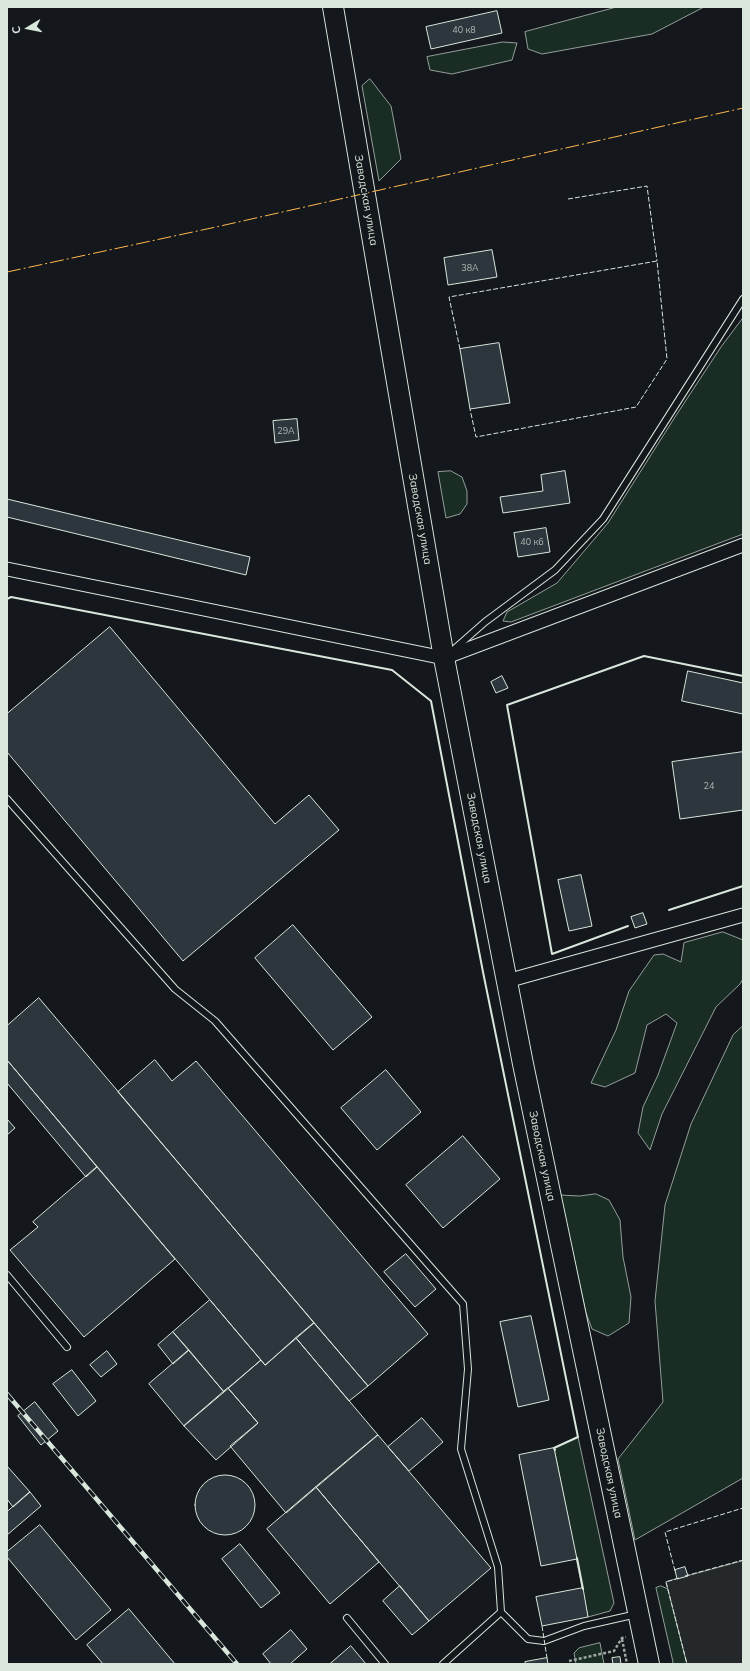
<!DOCTYPE html>
<meta charset="utf-8">
<style>
body{margin:0}
#map{position:relative;width:750px;height:1671px;overflow:hidden;background:#14181c;font-family:Mulish,sans-serif}
canvas{display:block}
.frame{position:absolute;inset:0;border:8px solid #d8e6dc;pointer-events:none}
.north{position:absolute;left:8px;top:8px;width:40px;height:40px;-webkit-text-stroke:3px #14181c;paint-order:stroke;rotate:260deg;font-size:11px;font-weight:700;line-height:16px;text-align:center;color:#d8e6dc}
.north::after{content:'';display:block;margin:auto;width:14px;height:18px;background:#d8e6dc;clip-path:polygon(50% 0,100% 100%,50% 72%,0 100%)}
</style>
<div id="map">
<canvas width="750" height="1671"></canvas>
<div class="frame"></div>
<div class="north">С</div>
</div>
<script>
const context = document.querySelector('canvas').getContext('2d');
context.lineJoin = 'round';
function fill(path, color) { context.fillStyle = color; context.fill(path, 'evenodd'); }
function stroke(path, color, width, dash) { context.strokeStyle = color; context.lineWidth = width; context.lineCap = dash ? 'butt' : 'round'; context.setLineDash(dash || []); context.stroke(path); }
function drawText(font, color, halo, rows, align = 'center') {
  context.font = font + ' Mulish,sans-serif'; context.lineWidth = 3; context.setLineDash([]); context.textBaseline = 'middle'; context.strokeStyle = halo; context.fillStyle = color; for (const [text, x, y, turn = 0] of rows) {
    context.save(); context.translate(x, y); context.rotate((+turn || 0) * Math.PI / 180); context.textAlign = isNaN(turn) ? turn : align; if (halo) context.strokeText(text, 0, 0); context.fillText(text, 0, 0); context.restore();
  }
}
const green = new Path2D(`
 M617,7h87l-52,27 -110,20 -14,-5 -3,-17z
 M503,42l14,1 -5,17 -60,14 -22,-4 -3,-13z
 M370,79l21,27 10,53 -22,22 -17,-95z
 M743,318v216l-232,88 -8,-1 4,-9 50,-29 51,-60 67,-106 46,-70z
 M451,471l11,6 5,14v13l-7,10 -14,4 -8,-46z
 M723,932l20,8v39l-3,5 -24,23 -54,107 -12,36 -12,-17 5,-26 15,-32 19,-52 -11,-9 -19,11 -12,48 -30,14 -14,-4 25,-53 13,-39 25,-36 9,-1 18,8 3,-19z
 M743,1026v452l-108,62 -17,-81 45,-57 -8,-101 10,-96 26,-81 42,-89z
 M596,1194l13,6 11,20 3,37 8,40 -2,26 -21,13 -16,-7 -6,-16 -26,-118 19,1z
 M578,1437l36,166 -4,8 -22,6 -34,-169z
 M661,1586l7,3 19,75h-15l1,-2 -17,-74z
 M600,1643l4,21h-28l-2,-11 5,-5z`);
const parking = new Path2D(`
 M743,1561v103h-56l-21,-82z`);
const building = new Path2D(`
 M497,11l5,22 -71,16 -5,-22z
 M492,250l5,27 -49,8 -4,-27z
 M499,343l11,60 -40,6 -10,-60z
 M297,419l2,21 -24,3 -2,-22z
 M565,471l5,32 -67,10 -3,-16 43,-6 -2,-16z
 M7,499l243,58 -4,18 -239,-58z
 M546,528l4,24 -32,5 -4,-24z
 M110,627l165,197 34,-29 30,35 -156,131 -176,-209v-38z
 M688,671l55,12v31l-61,-13z
 M502,676l6,12 -12,5 -5,-11z
 M743,752v58l-63,9 -8,-57z
 M581,875l11,51 -23,5 -11,-51z
 M643,913l4,11 -12,4 -4,-11z
 M293,925l79,92 -39,33 -78,-92z
 M39,998l275,325 -49,42 -258,-305v-34z
 M7,1060l90,107 -11,10 -79,-94z
 M155,1060l17,21 24,-20 232,273 -60,52 -250,-294z
 M386,1070l35,42 -44,38 -36,-42z
 M7,1119l8,9 -8,7z
 M463,1136l37,43 -57,49 -37,-43z
 M97,1167l78,92 -91,78 -74,-87 28,-23 -5,-5z
 M406,1254l30,35 -21,18 -31,-35z
 M210,1300l51,60 -37,32 -51,-60z
 M531,1316l18,84 -31,7 -18,-85z
 M314,1323l54,63 -19,15 -53,-63z
 M173,1332l16,18 -16,14 -15,-19z
 M296,1338l82,97 -92,78 -56,-67 28,-23 -30,-35 33,-28 4,5z
 M189,1350l35,42 -40,34 -35,-42z
 M107,1351l10,13 -16,13 -11,-12z
 M72,1370l24,31 -18,15 -25,-32z
 M228,1388l30,35 -42,37 -32,-34z
 M35,1402l23,29 -17,14 -23,-29z
 M422,1418l21,24 -34,29 -21,-24z
 M378,1435l113,133 -62,53 -113,-134z
 M554,1448l23,111 -36,7 -22,-111z
 M7,1466l23,26 -17,15 -6,-8z
 M195 1505a30 30 0 1 1 60 0a30 30 0 1 1-60 0Z
 M316,1487l63,75 -49,42 -63,-75z
 M30,1492l11,14 -34,29v-23z
 M40,1525l71,85 -35,30 -69,-83v-5z
 M240,1544l40,49 -19,15 -39,-49z
 M685,1567l3,9 -11,3 -2,-9z
 M400,1586l29,35 -17,14 -29,-34z
 M583,1588l5,29 -46,9 -6,-29z
 M129,1609l46,55h-72l-16,-19z
 M291,1630l16,19 -17,15h-19l-8,-10z
 M351,1646l15,18h-36z
 M620,1657l1,7h-8l-1,-6z
 M547,1658l1,6h-23v-2z`);
const path = new Path2D(`
 M622,1639l5,25
 M569,1661l45,-10 8,-13 4,-1`);
const service = new Path2D(`
 M452,651l33,-29 70,-52 48,-51 140,-220
 M7,799l168,190 40,32 248,283 5,65 -7,80 37,118 3,45 -58,52
 M7,1275l60,72
 M501,1612l27,27 16,2 40,-15 53,-12
 M347,1618l38,46`);
const minor = new Path2D(`
 M7,569l437,89 299,-113
 M507,981l236,-66`);
const primary = new Path2D(`
 M333,7l111,651 79,406 126,600`);
const rail = new Path2D(`
 M7,1394l230,270`);
const fence = new Path2D(`
 M568,199l79,-13 10,75
 M460,349l-11,-52 208,-36 10,98 -31,48 -160,30 -6,-28
 M675,1571l-10,-39 78,-24
 M685,1576l58,-16
 M679,1578l-13,4 21,82
 M542,1626l5,32`);
const wall = new Path2D(`
 M7,599l4,-2 381,73 39,31 52,271 95,465 -24,11 1,2
 M669,910l74,-24
 M628,926l-76,28 -45,-249 137,-49 99,20
 M577,1558l6,31`);
const power = new Path2D(`
 M7,272l209,-45 527,-119`);
const numberNames = [
 ["40 к8",464,30],
 ["38А",470,268],
 ["29А",286,431],
 ["40 к6",532,542],
 ["24",709,786]
];
const streetNames = [
 ["Заводская улица",366,200,80],
 ["Заводская улица",420,519,80],
 ["Заводская улица",479,838,79],
 ["Заводская улица",542,1156,78],
 ["Заводская улица",609,1473,78]
];
fill(green, '#1a2d24');
stroke(green, '#939e99', 1);
fill(parking, '#24282b');
stroke(parking, '#939e99', 1);
fill(building, '#2c363c');
stroke(building, '#d8e6dc', 1);
stroke(service, '#d8e6dc', 8);
stroke(minor, '#d8e6dc', 15);
stroke(primary, '#d8e6dc', 22);
stroke(path, '#9da8a2', 2.5, [3, 2]);
stroke(service, '#14181c', 6);
stroke(minor, '#14181c', 13);
stroke(primary, '#14181c', 20);
stroke(rail, '#d8e6dc', 4.5);
stroke(rail, '#14181c', 3, [9]);
stroke(fence, '#d8e6dc', 1, [5, 2]);
stroke(wall, '#d8e6dc', 2);
stroke(power, '#ffb74d', 1, [14, 3, 2, 3]);
drawText('9px', '#adbab4', null, numberNames);
drawText('11px', '#d8e6dc', '#14181c', streetNames);
</script>
